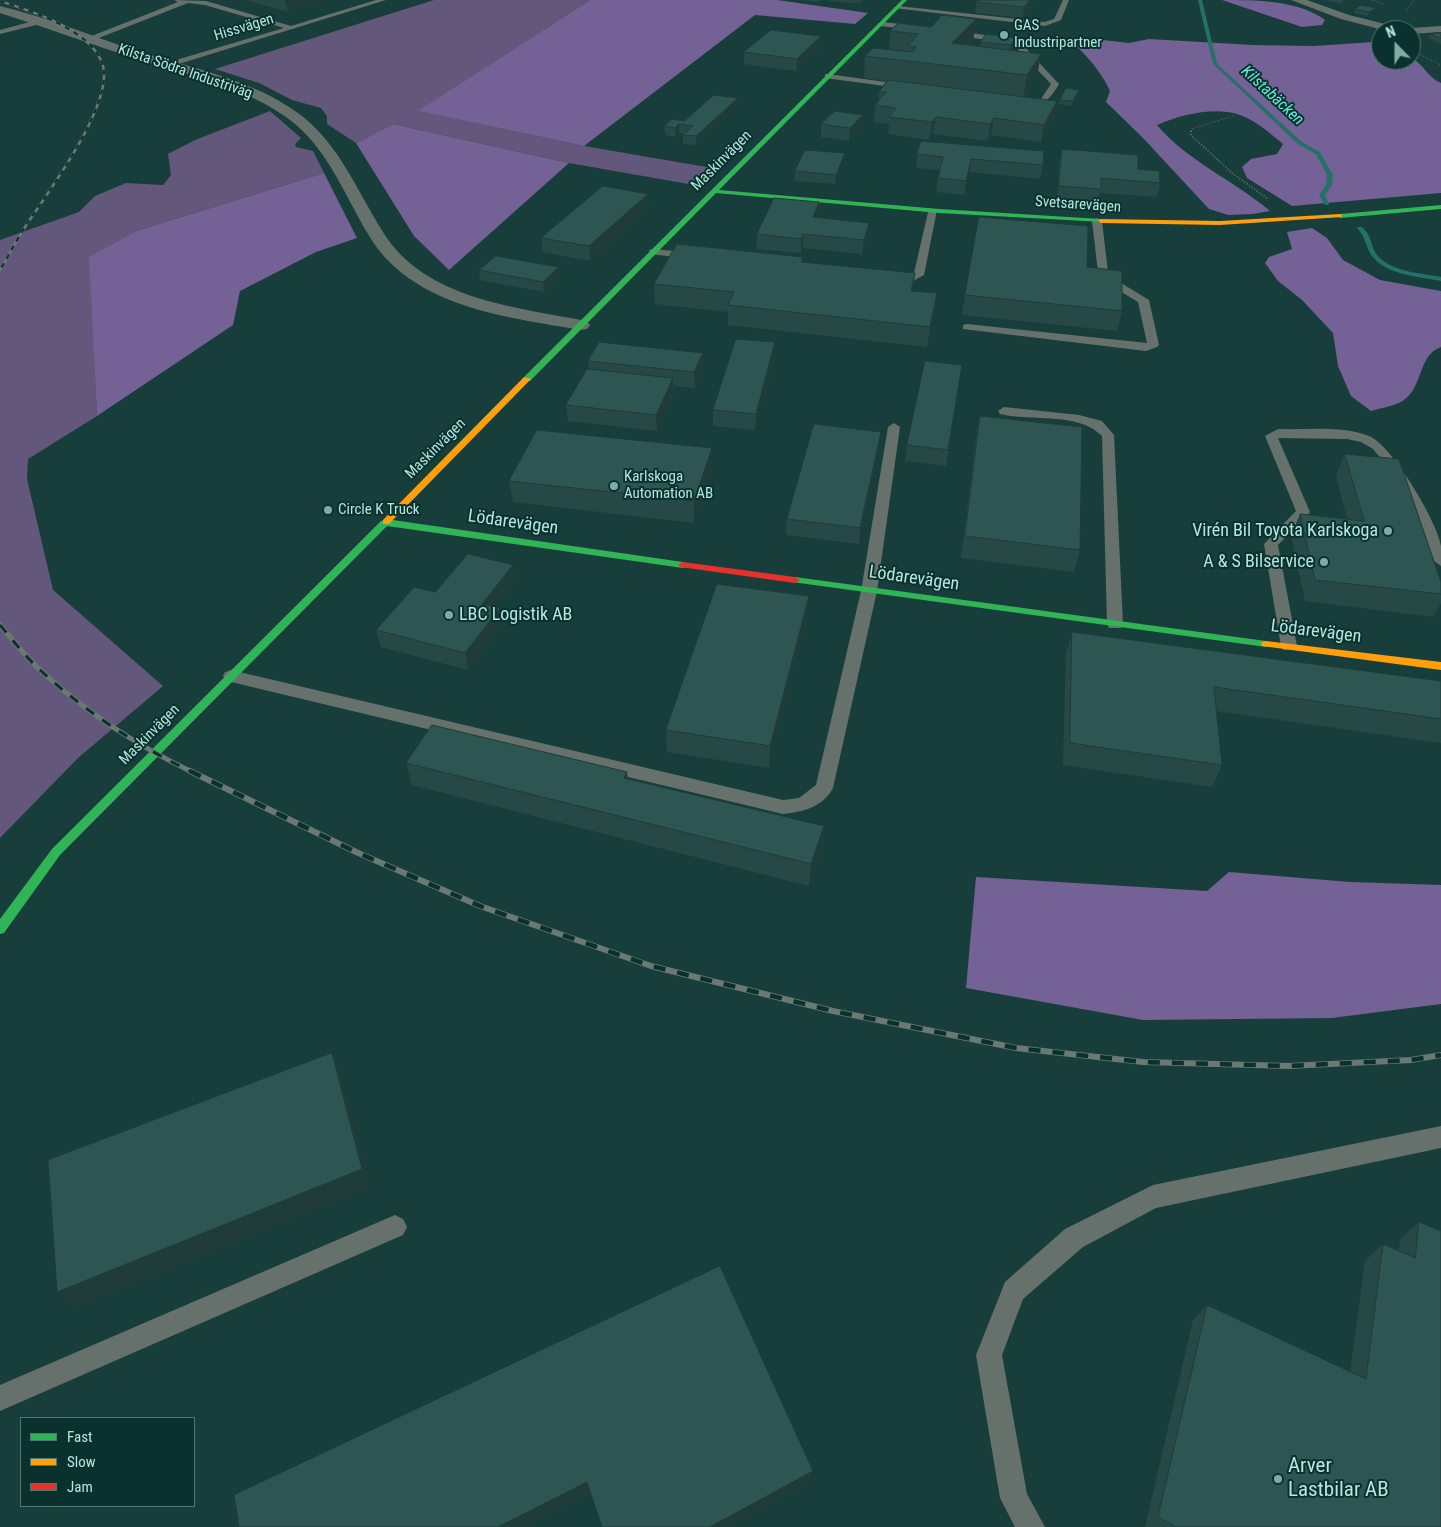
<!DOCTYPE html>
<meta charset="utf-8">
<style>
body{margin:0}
#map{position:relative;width:1441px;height:1527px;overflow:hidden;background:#173e3b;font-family:"Roboto Condensed",sans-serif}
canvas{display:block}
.legend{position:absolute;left:20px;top:1417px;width:175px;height:90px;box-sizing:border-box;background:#0a312d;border:1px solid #4e7a74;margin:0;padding:6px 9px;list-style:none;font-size:15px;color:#b3e7df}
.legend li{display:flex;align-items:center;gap:10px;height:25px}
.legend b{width:25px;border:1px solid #4e7a74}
.north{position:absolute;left:1371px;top:20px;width:50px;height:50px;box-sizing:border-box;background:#0a312d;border:1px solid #4e7a74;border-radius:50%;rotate:338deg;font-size:14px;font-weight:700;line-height:20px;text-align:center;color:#b3e7df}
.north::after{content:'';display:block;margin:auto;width:18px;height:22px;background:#7caca6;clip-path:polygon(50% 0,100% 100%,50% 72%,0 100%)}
</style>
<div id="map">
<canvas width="1441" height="1527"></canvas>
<ul class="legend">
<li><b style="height:6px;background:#30b455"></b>Fast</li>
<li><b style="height:6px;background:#ff9f0a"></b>Slow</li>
<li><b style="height:6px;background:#e5322d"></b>Jam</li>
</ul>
<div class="north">N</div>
</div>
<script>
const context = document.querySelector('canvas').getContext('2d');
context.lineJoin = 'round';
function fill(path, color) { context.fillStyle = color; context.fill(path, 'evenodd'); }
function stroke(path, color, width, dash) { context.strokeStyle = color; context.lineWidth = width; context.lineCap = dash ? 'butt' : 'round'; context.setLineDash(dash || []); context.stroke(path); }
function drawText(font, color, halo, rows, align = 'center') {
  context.font = font + ' "Roboto Condensed",sans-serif'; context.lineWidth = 4; context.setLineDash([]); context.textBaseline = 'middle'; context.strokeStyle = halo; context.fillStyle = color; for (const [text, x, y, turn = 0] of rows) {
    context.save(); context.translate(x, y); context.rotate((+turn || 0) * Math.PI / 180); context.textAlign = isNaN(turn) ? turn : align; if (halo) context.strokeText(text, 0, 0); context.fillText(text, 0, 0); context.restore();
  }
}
const green = new Path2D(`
 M434,0h156l-171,111 165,35 134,23 -18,17 -131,-23 -176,-39 -37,19 -29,-19v-8l-6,-8 -29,-8 -33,-17 -44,-14z
 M270,111l31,27 -6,6 1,3 17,4 11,22 -188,58 -46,26 7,159 -69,43 -1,20 26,111 110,96 -85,72 -78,80v-598l79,-28 16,-16 31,-13 37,2 8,-10 -3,-21 27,-14z`);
const forest = new Path2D(`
 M590,0h187l91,13 -13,11 -100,-9 -171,131 -166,-35z
 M1222,0c33,0 77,0 103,20l-3,5 -20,2z
 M1076,37l53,6 20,-4 104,6 60,1 61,-4 7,3v15h30v-2c12,5 18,21 30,25v110l-149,13 -45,-28 -5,-11 9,-8 26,-5 6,-10c-13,-11 -29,-25 -46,-30 -24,-7 -57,1 -80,11 30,36 78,56 113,86l-17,3 -25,1 -19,-6 -66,-71 -37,-36 4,-11c-8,-18 -27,-42 -44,-52z
 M393,124l176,39 -120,107 -35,-34 -58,-93z
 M324,173l33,65 -41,14 -76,39 -7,34 -136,91 -8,-159 47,-26z
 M1312,228l15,10 16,22 37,20 61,11v56c-23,8 -18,40 -37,53 -8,6 -24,8 -33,11l-20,-15 -13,-30 -5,-33 -31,-33 -24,-19 -13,-18 4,-6 23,-8 -5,-17z
 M1229,872l121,10 91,3v119l-109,14 -189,2 -177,-32 10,-111 231,14z`);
const stream = new Path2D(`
 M1198,0h4l15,64 85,78 18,10 13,23 -1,10 -7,10 4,10h-4l-6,-10 7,-10 1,-10 -11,-21 -18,-10 -85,-80z
 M1358,227h4c11,10 8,19 15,28 14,17 44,18 64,22v4c-21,-4 -55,-6 -69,-25 -7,-10 -5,-17 -15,-28z`);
const pathFar1 = new Path2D(`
 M1371,0l13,4
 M1406,11l8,-11
 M1415,52l26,13
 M1188,71l25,16 5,10 20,14 -5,5 -42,13v3`);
const path = new Path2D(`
 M1191,131v4l41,38 36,26`);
const lane = new Path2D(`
 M174,0l32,1 85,25 85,-26h10l-217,67 -4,-2 1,-2 118,-35 -79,-23 -17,-2 -97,38 -7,-2 94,-37z
 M1063,0h6l-8,20 -16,6 -151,-18 4,-2 147,16 9,-3z
 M37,20l3,4 -40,10v-4z
 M882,22l38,4 4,2 -4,2 -41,-4 -1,-2z
 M951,30l67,10 41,44c-10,17 -17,24 -37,20v-4l19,-1 10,-15 -38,-40 -65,-10 -1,-2z
 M828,74l79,11 4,2 -4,2 -82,-11v-4z
 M929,208l8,2 -13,65 -11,6 -24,-3 -1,-2 5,-3h21z
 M1097,218l5,3 6,51 5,6 36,22 10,45 -2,2 -11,4 -183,-22v-4l4,-1 180,19 -9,-41 -33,-20 -7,-10 -6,-51z
 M653,249l42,4 5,3 -5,3 -46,-5v-4z
 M1004,407l75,8 23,6 12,14 9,189 -2,4h-12l-2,-4 -5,-188c-25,-25 -70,-14 -102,-22l-2,-3z
 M894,423l6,4 -23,164 -44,197c-10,19 -30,24 -50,26l-552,-132 -6,-2 -2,-4 2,-4 6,-2 552,130 16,-2 17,-13 45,-194 27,-164z
 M1278,429c29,1 63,-4 91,7 23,9 69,87 72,110 0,6 0,13 0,20l-7,-5 -31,-68 -20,-32 -10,-12 -12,-7 -14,-3 -69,-1 32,74 -32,33 19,101 -2,4h-12l-2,-4 -17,-102 32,-33 -31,-75z
 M1441,1126v22l-285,60 -73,39 -60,52 -21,56 25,139 18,33h-30l-15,-29 -24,-143 29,-73 60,-53 88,-44z
 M395,1215l8,4 4,8 -4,8 -403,176v-26z`);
const street = new Path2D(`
 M1291,0h16l42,15 52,13 2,2h-20l-42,-11z
 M0,6c46,11 91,30 137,45 54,17 114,28 161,62 41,30 59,78 85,119 40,66 130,75 198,88l6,1 3,4 -3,4 -6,1c-75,-13 -171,-23 -213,-96 -24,-40 -40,-85 -78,-114 -42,-32 -97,-44 -147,-59 -48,-15 -95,-33 -143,-48z
 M1441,26v6l-30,2v-4h-5l5,-2z`);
const fast = new Path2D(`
 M902,0h5l-188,190 220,19 162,10 2,1v2l-164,-9 -223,-20 -186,188h-6v-4z
 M1441,205v4l-101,9 -3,-2 3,-2z
 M386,519l297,43 5,3 -5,3 -296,-42 -327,329 -56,78 -4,1v-15l52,-70 329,-328z
 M795,577l471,64 5,3 -5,3 -474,-65 -2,-2z`);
const slow = new Path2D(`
 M1340,214l2,1v2l-122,8 -119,-2 -3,-2 3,-2 119,2z
 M524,377l7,2 -142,145h-6v-4z
 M1266,641l175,21v8l-179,-24 -1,-2 1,-2z`);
const jam = new Path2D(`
 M683,562l112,15 5,3 -5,3 -115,-16 -2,-2z`);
const railFar2 = new Path2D(`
 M0,1c31,10 93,29 103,65 10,39 -54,125 -76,158 -10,15 -18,31 -27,46`);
const railFar1 = new Path2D(`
 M0,625c12,14 24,30 38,43 46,43 98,77 154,104`);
const rail = new Path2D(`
 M190,771l166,81 124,54 171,60 182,45 183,37 127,14 146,4 122,-6 30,-5`);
const wall = new Path2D(`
 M245,0h82l-39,12z
 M798,0h23l-3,2z
 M824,0h39l-4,4z
 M1036,0l-13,18 -48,-5 1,-11z
 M1326,0h28l-12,4z
 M1376,8l-2,4 -6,4 -14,-3 1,-4z
 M976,19l-3,22 -4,4 11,2 1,-5 35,-4 -1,8 -3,4 29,4 -4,22 -13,21 33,4 -3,17 -13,24 -50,-7 -3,6 -55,-7 -4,6 -41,-6 1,-10 -15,-2 1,-17 3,-3 1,-10 8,-11 -23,-3 1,-22 24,-7 1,-18 41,-4z
 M1441,33v11l-12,-6 2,-4z
 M820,48l-24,23 -52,-7v-12z
 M1078,94l-6,12 -13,-2 1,-4z
 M738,106l-42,39 -13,-1v-9l1,-1 -5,-1 -4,4 -10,-2 -1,-9z
 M863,115l-1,13 -13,13 -28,-4v-13z
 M1062,149l76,20 22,14 -3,14 -57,-4 -2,10 -41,-3 2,-37z
 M917,154l126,11 -3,14 -71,-7 -5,23 -28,-3 2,-14 2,-8 -24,-2z
 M844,162l-9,22 -41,-3 1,-10z
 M648,194l1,14 -59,53 -47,-9 -2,-14z
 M819,202l-2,16 51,19 -6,17 -59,-6 -2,5 -45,-4 1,-15z
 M803,257v5l110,29 24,2 -2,20 -8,34 -199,-22v-13l-73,-8 -1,-20z
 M559,267l1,10 -16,15 -64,-12 -1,-10z
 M1087,267l35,44 -5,20 -155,-16 3,-20z
 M775,342v16l-20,72 -42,-4v-16z
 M588,361l115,7 -8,20 -21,-2v8l-17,37 -89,-10 -2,-16 23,-36z
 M962,365l-16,101 -41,-5 2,-16z
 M980,416l100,134 -6,22 -113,-14 15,-121z
 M879,448l-20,96 -73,-9 1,-16z
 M1345,454l96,128v21l-8,14 -128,-16 -14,-66 9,-21 47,5 -11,-44z
 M713,469l-19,54 -181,-21 -4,-21z
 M513,565l3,17 -20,25 4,1 3,17 -35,45 -87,-23 -5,-17 59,-38z
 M809,596l-2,22 -38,150 -102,-16 -1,-22z
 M1072,632l369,49v62l-224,-32 5,54 -10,22 -149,-22 3,-111z
 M406,763l222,16 196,47 -2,22 -13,38 -397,-101z
 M1419,1222l22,305h-296l48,-207 14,-15 143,67 15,-111 18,-17 16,6 1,-11z`);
const shadedWall = new Path2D(`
 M285,0h42l-39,12z
 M1030,0h6l-13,18 1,-11z
 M1343,0h11l-12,4z
 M1376,8l-2,4 -6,4 1,-4z
 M976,19l-3,22 -23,25 2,-23z
 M821,36l-1,12 -24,23 1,-12z
 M1016,38l-1,8 -5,8 1,-9z
 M1041,54l-4,22 -14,22 4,-23z
 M1079,90l-1,4 -6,12 1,-5z
 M738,98v8l-42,39v-9z
 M1057,101l-3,17 -13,24 3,-17z
 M863,115l-1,13 -13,13 1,-13z
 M936,117l-3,17 -4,6 3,-18z
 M994,118l-3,17 -3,6 2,-17z
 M679,124v9l-4,4v-9z
 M845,153l-1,9 -9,22 1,-9z
 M971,159l-2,13 -5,23 2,-14z
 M648,194l1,14 -59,53 -1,-15z
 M819,202l-1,14 -6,16 1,-15z
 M869,223l-1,14 -6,17 2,-14z
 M803,234v14l-2,5v-14z
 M559,267l1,10 -16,15 -1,-10z
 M915,273l-2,19 -2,-1z
 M937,293l-2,20 -8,34 3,-20z
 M775,342v16l-20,72 1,-16z
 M703,353v15l-8,20 -1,-16z
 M673,378l1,16 -17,37 -1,-16z
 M881,432l-2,16 -20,96 1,-16z
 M712,448l1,21 -19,54v-22z
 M513,565l3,17 -31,39 -3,-17z
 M809,596l-2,22 -38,150 1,-22z
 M500,608l3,17 -35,45 -3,-17z
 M627,772l2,21 -5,-15z
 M824,826l-2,22 -13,38 2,-22z
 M332,1053l9,20 30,114 -295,121 -19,-16z
 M813,1471l-3,12 -81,44h-19z
 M587,1482l4,12 -65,33h-28z`);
const building = new Path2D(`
 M978,0h52l-6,7 -48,-5z
 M1361,5l15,3 -7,4 -14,-3z
 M942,15l34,4 -24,24 89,11 -14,21 -162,-19 8,-8 39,4 4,-5 -8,-1 10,-12 -28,-3 8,-8 33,4z
 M771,30l50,6 -24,23 -53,-7z
 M1441,33v6l-10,-5z
 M986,34l30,4 -5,7 -30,-3z
 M888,80l169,21 -13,24 -50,-7 -4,6 -54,-7 -4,5 -43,-5 7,-9 -21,-3 11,-13h-7z
 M1066,88l13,2 -6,11 -13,-1z
 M714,95l24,3 -42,38 -13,-1 10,-9 -14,-2 -4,4 -11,-2 8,-7 12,2z
 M835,111l28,4 -13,13 -29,-4z
 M921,141l123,10 -1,14 -72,-6 -5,22 -28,-3 5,-21 -26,-3z
 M1062,149l76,6v14l21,2 1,12 -59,-5v11l-42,-3z
 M805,150l40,3 -9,22 -41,-4z
 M603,186l45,8 -59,52 -48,-8z
 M774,198l45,4 -6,15 56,6 -5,17 -61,-6 -2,5 -44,-5z
 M979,217l109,9 -1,41 35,4v40l-157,-16z
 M677,244l126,13 -2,5 114,11 -4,18 26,2 -7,34 -202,-22 6,-13 -80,-8z
 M496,256l63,11 -16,15 -64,-12z
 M736,339l39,3 -19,72 -43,-4z
 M599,342l104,11 -9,19 -106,-11z
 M925,361l37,4 -14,85 -41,-5z
 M587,369l86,9 -17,37 -90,-10z
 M980,416l102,11 -2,123 -115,-14z
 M814,424l67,8 -21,96 -73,-9z
 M537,430l175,18 -18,53 -185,-20z
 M1345,454l54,5 42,123v12l-126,-14 -15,-66 64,7z
 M468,554l45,11 -31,39 18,4 -35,45 -89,-23 38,-43 21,5z
 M717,584l92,12 -39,150 -104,-16z
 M1072,632l369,49v38l-227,-32 8,78 -152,-22z
 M432,725l195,47 -3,6 200,48 -13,38 -405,-101z
 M332,1053l30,116 -305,123 -9,-132z
 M1419,1222l22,9v296h-265l-18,-10 49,-212 159,74 17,-135 32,14z
 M720,1266l93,205 -103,56h-108l-15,-45 -89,45h-259l-5,-32z`);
const markers = [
 [1004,35,5,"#7caca6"],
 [614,486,5,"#7caca6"],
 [328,510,5,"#7caca6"],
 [1388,531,5,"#7caca6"],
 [1324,562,5,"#7caca6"],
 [449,615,5,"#7caca6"],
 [1278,1479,5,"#7caca6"]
];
const farPoinames = [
 ["GAS",1014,26],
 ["Industripartner",1014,43],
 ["Karlskoga",624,477],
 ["Automation AB",624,494],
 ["Circle K Truck",338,510]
];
const farStreetnames = [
 ["Hissvägen",244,28,-17],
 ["Kilsta Södra Industriväg",185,72,19],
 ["Maskinvägen",722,161,-45],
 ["Svetsarevägen",1078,205,4],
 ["Maskinvägen",436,449,-45],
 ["Maskinvägen",150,735,-45]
];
const farWaternames = [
 ["Kilstabäcken",1272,96,43]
];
const streetNames = [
 ["Lödarevägen",513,523,8],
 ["Lödarevägen",914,579,8],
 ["Lödarevägen",1316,632,7]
];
const poiNames = [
 ["Virén Bil Toyota Karlskoga",1378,531],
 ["A & S Bilservice",1314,562],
 ["LBC Logistik AB",459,615,"left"]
];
const nearPoinames = [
 ["Arver",1288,1467],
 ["Lastbilar AB",1288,1491]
];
fill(green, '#63587c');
fill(forest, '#746195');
fill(stream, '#257068');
stroke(pathFar1, '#64726d', 1, [1, 2]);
stroke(path, '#64726d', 2, [1, 2]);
fill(lane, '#67716b');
fill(street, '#67716b');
fill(fast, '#30b455');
fill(slow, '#ff9f0a');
fill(jam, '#e5322d');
stroke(railFar2, '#6b7973', 2.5);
stroke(railFar1, '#6b7973', 5);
stroke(rail, '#6b7973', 6);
stroke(railFar2, '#0a312d', 2, [5]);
stroke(railFar1, '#0a312d', 3, [10]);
stroke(rail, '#0a312d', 4.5, [12]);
fill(wall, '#274946');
fill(shadedWall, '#203c39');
fill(building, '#2d5551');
stroke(building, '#203c39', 1);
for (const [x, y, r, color] of markers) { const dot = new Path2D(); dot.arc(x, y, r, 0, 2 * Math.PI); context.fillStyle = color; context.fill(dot); stroke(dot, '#0a312d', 2); }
drawText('15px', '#b3e7df', '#0a312d', farPoinames, 'left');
drawText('15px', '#b3e7df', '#0a312d', farStreetnames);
drawText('italic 16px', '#5ef0e0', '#0a312d', farWaternames);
drawText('18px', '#b3e7df', '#0a312d', streetNames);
drawText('18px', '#b3e7df', '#0a312d', poiNames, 'right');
drawText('21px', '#b3e7df', '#0a312d', nearPoinames, 'left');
</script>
